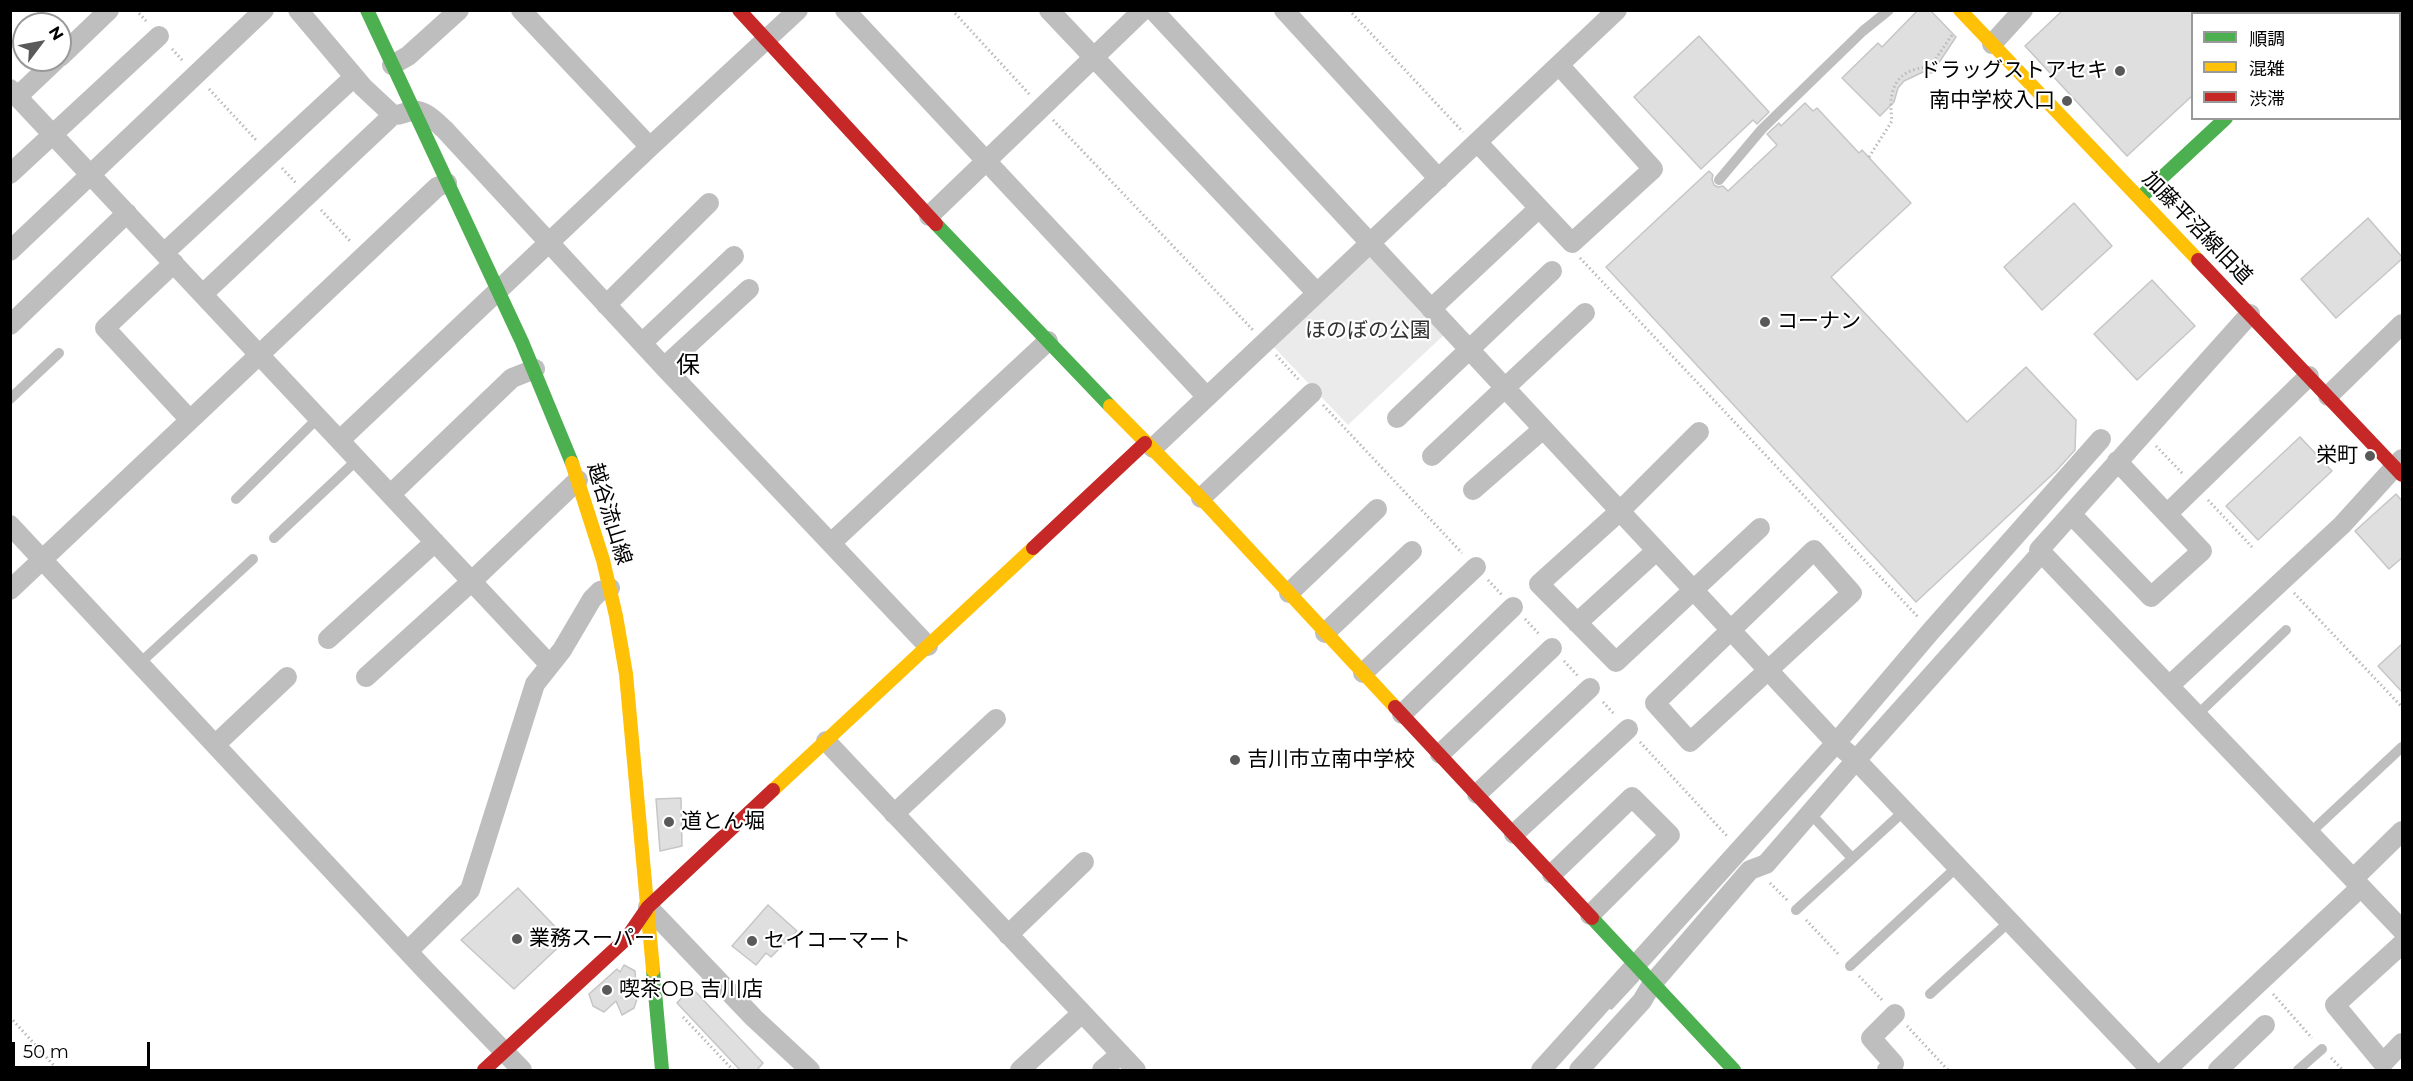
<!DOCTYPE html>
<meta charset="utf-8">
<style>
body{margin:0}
#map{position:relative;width:2413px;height:1081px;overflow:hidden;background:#fff;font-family:Montserrat,"Noto Sans JP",sans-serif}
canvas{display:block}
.frame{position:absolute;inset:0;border:12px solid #000;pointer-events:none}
.legend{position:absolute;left:2191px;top:12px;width:210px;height:108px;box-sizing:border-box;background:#fff;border:2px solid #999;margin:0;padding:8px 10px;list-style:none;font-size:18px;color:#000}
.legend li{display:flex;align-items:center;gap:12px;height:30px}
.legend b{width:30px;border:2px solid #999}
.north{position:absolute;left:12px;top:12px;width:60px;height:60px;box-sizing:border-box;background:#fff;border:2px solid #999;border-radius:50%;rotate:58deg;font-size:16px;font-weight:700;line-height:24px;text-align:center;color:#000}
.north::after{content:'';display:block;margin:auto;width:21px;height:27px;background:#595959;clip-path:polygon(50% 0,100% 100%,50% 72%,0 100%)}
.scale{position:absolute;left:12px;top:1042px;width:138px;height:27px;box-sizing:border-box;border:3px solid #000;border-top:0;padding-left:8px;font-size:18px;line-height:21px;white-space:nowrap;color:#000;-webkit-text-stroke:4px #fff;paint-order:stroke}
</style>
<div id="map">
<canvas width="2413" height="1081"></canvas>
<div class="frame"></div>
<ul class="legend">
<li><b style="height:8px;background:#4caf50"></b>順調</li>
<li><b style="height:8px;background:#ffc107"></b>混雑</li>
<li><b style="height:8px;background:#c62828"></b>渋滞</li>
</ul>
<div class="north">N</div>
<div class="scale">50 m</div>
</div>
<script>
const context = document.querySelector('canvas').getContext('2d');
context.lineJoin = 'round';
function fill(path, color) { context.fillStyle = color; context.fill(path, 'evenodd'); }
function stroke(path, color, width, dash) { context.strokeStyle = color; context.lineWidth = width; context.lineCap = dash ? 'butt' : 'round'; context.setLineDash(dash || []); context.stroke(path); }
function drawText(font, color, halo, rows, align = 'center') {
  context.font = font + ' Montserrat,"Noto Sans JP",sans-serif'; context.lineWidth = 4.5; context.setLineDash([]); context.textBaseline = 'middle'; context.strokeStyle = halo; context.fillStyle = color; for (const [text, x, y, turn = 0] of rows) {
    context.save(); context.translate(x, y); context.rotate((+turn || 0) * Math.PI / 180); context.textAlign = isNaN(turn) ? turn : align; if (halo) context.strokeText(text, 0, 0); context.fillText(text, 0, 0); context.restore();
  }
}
const green = new Path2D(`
 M1368,257l8,1 70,75 -98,92 -76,-80z`);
const stream = new Path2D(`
 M1611,1007l26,-28`);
const building = new Path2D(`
 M1918,10h12l26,27 -24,36 -9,-1 -19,9 -6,7 -4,14 -14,14 -38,-38 36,-35 4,4z
 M2063,10h130v85l-66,61 -102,-110z
 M1699,36l70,76 -12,12 -4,-4 -52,49 -67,-72z
 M1805,103l8,8 4,-3 42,45 3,-3 49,53 -80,74 136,145 59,-55 50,53 -1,30 -19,21 -140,131 -310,-335 103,-96 4,4 -1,4 2,6 4,2 5,-1 5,5 49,-46 -10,-11 12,-11 2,3z
 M2074,203l38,43 -70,64 -38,-43z
 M2368,218l35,40 -67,60 -35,-39z
 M2152,280l43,46 -58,54 -43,-46z
 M2300,437l32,34 -74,69 -32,-34z
 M2396,494l7,8v55l-14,12 -34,-38z
 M2403,643v50l-25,-27z
 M681,798l1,48 -22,5 -4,-52z
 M518,888l49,51 -53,50 -53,-49z
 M768,905l29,26 -26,26 -5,-4 -10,12 -24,-19z
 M624,965l11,6 1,12 -13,6 14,10 -3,9 -12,7 -6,-14 -12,11 -11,-6 -4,-12 28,-25 3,3z
 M691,987l72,76 -7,8h-15l-64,-68z`);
const path = new Path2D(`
 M136,10l11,12
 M952,10l78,85
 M1349,10l114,122
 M172,49l12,13
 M209,89l48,52
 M1053,120l200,210
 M1869,157l23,-36c-4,-32 3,-52 38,-54l22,-32
 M282,168l14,15
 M321,210l30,32
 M1580,258l339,360
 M1276,355l24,26
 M1323,405l139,148
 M2156,446l27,28
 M2208,500l44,47
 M1488,580l14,15
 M2294,593l108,114
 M1525,619l14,15
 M1564,661l14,15
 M1603,702l12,13
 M1640,742l87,94
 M1770,883l17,17
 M1806,920l34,36
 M1859,976l25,26
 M2273,994l39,44
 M10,1017l48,53
 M683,1017l50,53
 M1907,1026l41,44
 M2331,1058l12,12`);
const lane = new Path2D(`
 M1719,180l43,-51 101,-98 26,-21
 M10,399l49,-46
 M236,499l83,-82
 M274,538l84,-79
 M140,663l113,-104
 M2196,716l90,-86
 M1809,812l43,46
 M2310,833l92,-86
 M1796,910l107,-98
 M1850,966l107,-99
 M1930,994l79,-72
 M2298,1070l24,-21`);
const street = new Path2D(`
 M298,10l65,77 30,28c7,1 11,-3 19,-4 13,-2 24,11 33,19l219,237 264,279
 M521,10l129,137
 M845,10l362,387
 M1049,10l268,283
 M1153,10l683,733 20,17 -90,104 -16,6 -98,114 -10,17 -63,69
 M1284,10l155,169
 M1992,44l31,-34
 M60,57l49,-47
 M392,65l16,-9 51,-46
 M10,89l540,576
 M18,96l38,-36
 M1477,142l95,101 81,-74 -94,-104
 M10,174l149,-138
 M929,216l214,-206
 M10,251l254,-241
 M164,253l190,-176
 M174,263l-69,65 85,92
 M203,294l190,-179
 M606,305l103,-102
 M1431,309l108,-101
 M2250,314l-211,236 363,380
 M10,325l117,-112
 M642,343l92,-87
 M664,367l85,-78
 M2328,396l74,-72
 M1397,418l155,-147
 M1699,432l-79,79 -81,73 77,78 144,-134
 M340,440l310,-293 148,-137
 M1153,448l464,-438
 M1432,456l153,-143
 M1473,490l70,-61
 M391,494l121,-116 23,-9
 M1201,498l111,-105
 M2071,514l80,83 51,-46 -85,-90
 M2167,514l142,-138
 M10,525l416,446 96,99
 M831,543l217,-202
 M1814,550l38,43 -162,149 -35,-39z
 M2042,552l-186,208 295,310
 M10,590l427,-403 10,-4
 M1289,593l88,-84
 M1577,623l79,-72
 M1325,633l87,-82
 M328,639l107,-97
 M1363,673l113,-106
 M366,677l106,-96 106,-101
 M2169,686l173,-161 60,-66
 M1402,714l111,-107
 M826,741l310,329
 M216,744l71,-67
 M1440,754l112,-106
 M1477,794l113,-106
 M894,814l102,-95
 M1514,834l114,-105
 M1552,874l80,-77 38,38 -80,80
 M2353,879l49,-48
 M648,907l106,111 56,52
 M1008,935l76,-73
 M2402,944l-67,61 48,58 19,-20
 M408,951l62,-61 65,-206 27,-34 30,-51 8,-8 10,-3
 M1020,1070l62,-57
 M1102,1070l19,-16
 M1541,1070l295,-327 95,-112 170,-192
 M1887,1070l7,-6 -23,-26 24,-24
 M2166,1070l195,-183
 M2218,1070l47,-45`);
const fast = new Path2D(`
 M367,10l155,332 50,121
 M2338,14l4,-4
 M2140,198l86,-80
 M936,224l174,182
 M1592,918l142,152
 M653,970l9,100`);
const slow = new Path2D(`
 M1960,10l238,250
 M1110,406l91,92 194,209
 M572,463l31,97 13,56 10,58 27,296
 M773,790l260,-242`);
const jam = new Path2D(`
 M739,10l197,214
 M2198,260l204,215
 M1033,548l112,-105
 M1395,707l197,211
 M484,1070l142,-131 22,-32 125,-117`);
const markers = [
 [2120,71,6,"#595959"],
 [2067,101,6,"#595959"],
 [1765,322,6,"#595959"],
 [2370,456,6,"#595959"],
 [1235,760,6,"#595959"],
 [669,822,6,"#595959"],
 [517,939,6,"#595959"],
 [752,941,6,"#595959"],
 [607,990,6,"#595959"]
];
const poiNames = [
 ["ドラッグストアセキ",2108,71,"right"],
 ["南中学校入口",2055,101,"right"],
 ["コーナン",1777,322],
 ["栄町",2358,456,"right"],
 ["吉川市立南中学校",1247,760],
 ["道とん堀",681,822],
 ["業務スーパー",529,939],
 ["セイコーマート",764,941],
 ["喫茶OB 吉川店",619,990]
];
const streetNames = [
 ["加藤平沼線旧道",2197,228,46],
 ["越谷流山線",609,514,73]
];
const parkNames = [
 ["ほのぼの公園",1368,331]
];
const quarterNames = [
 ["保",688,366]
];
fill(green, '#ebebeb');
stroke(stream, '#bebebe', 5);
fill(building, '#dfdfdf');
stroke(building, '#c6c6c6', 1.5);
stroke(path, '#b9b9b9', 3, [1.5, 3]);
stroke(lane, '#bebebe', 10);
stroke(street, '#bebebe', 20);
stroke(fast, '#4caf50', 14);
stroke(slow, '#ffc107', 14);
stroke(jam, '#c62828', 14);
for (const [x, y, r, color] of markers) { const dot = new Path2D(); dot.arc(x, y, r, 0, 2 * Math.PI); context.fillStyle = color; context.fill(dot); stroke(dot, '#fff', 2); }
drawText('21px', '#000', '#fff', poiNames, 'left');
drawText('21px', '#000', '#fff', streetNames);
drawText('21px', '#323232', '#fff', parkNames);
drawText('24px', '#000', '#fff', quarterNames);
</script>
